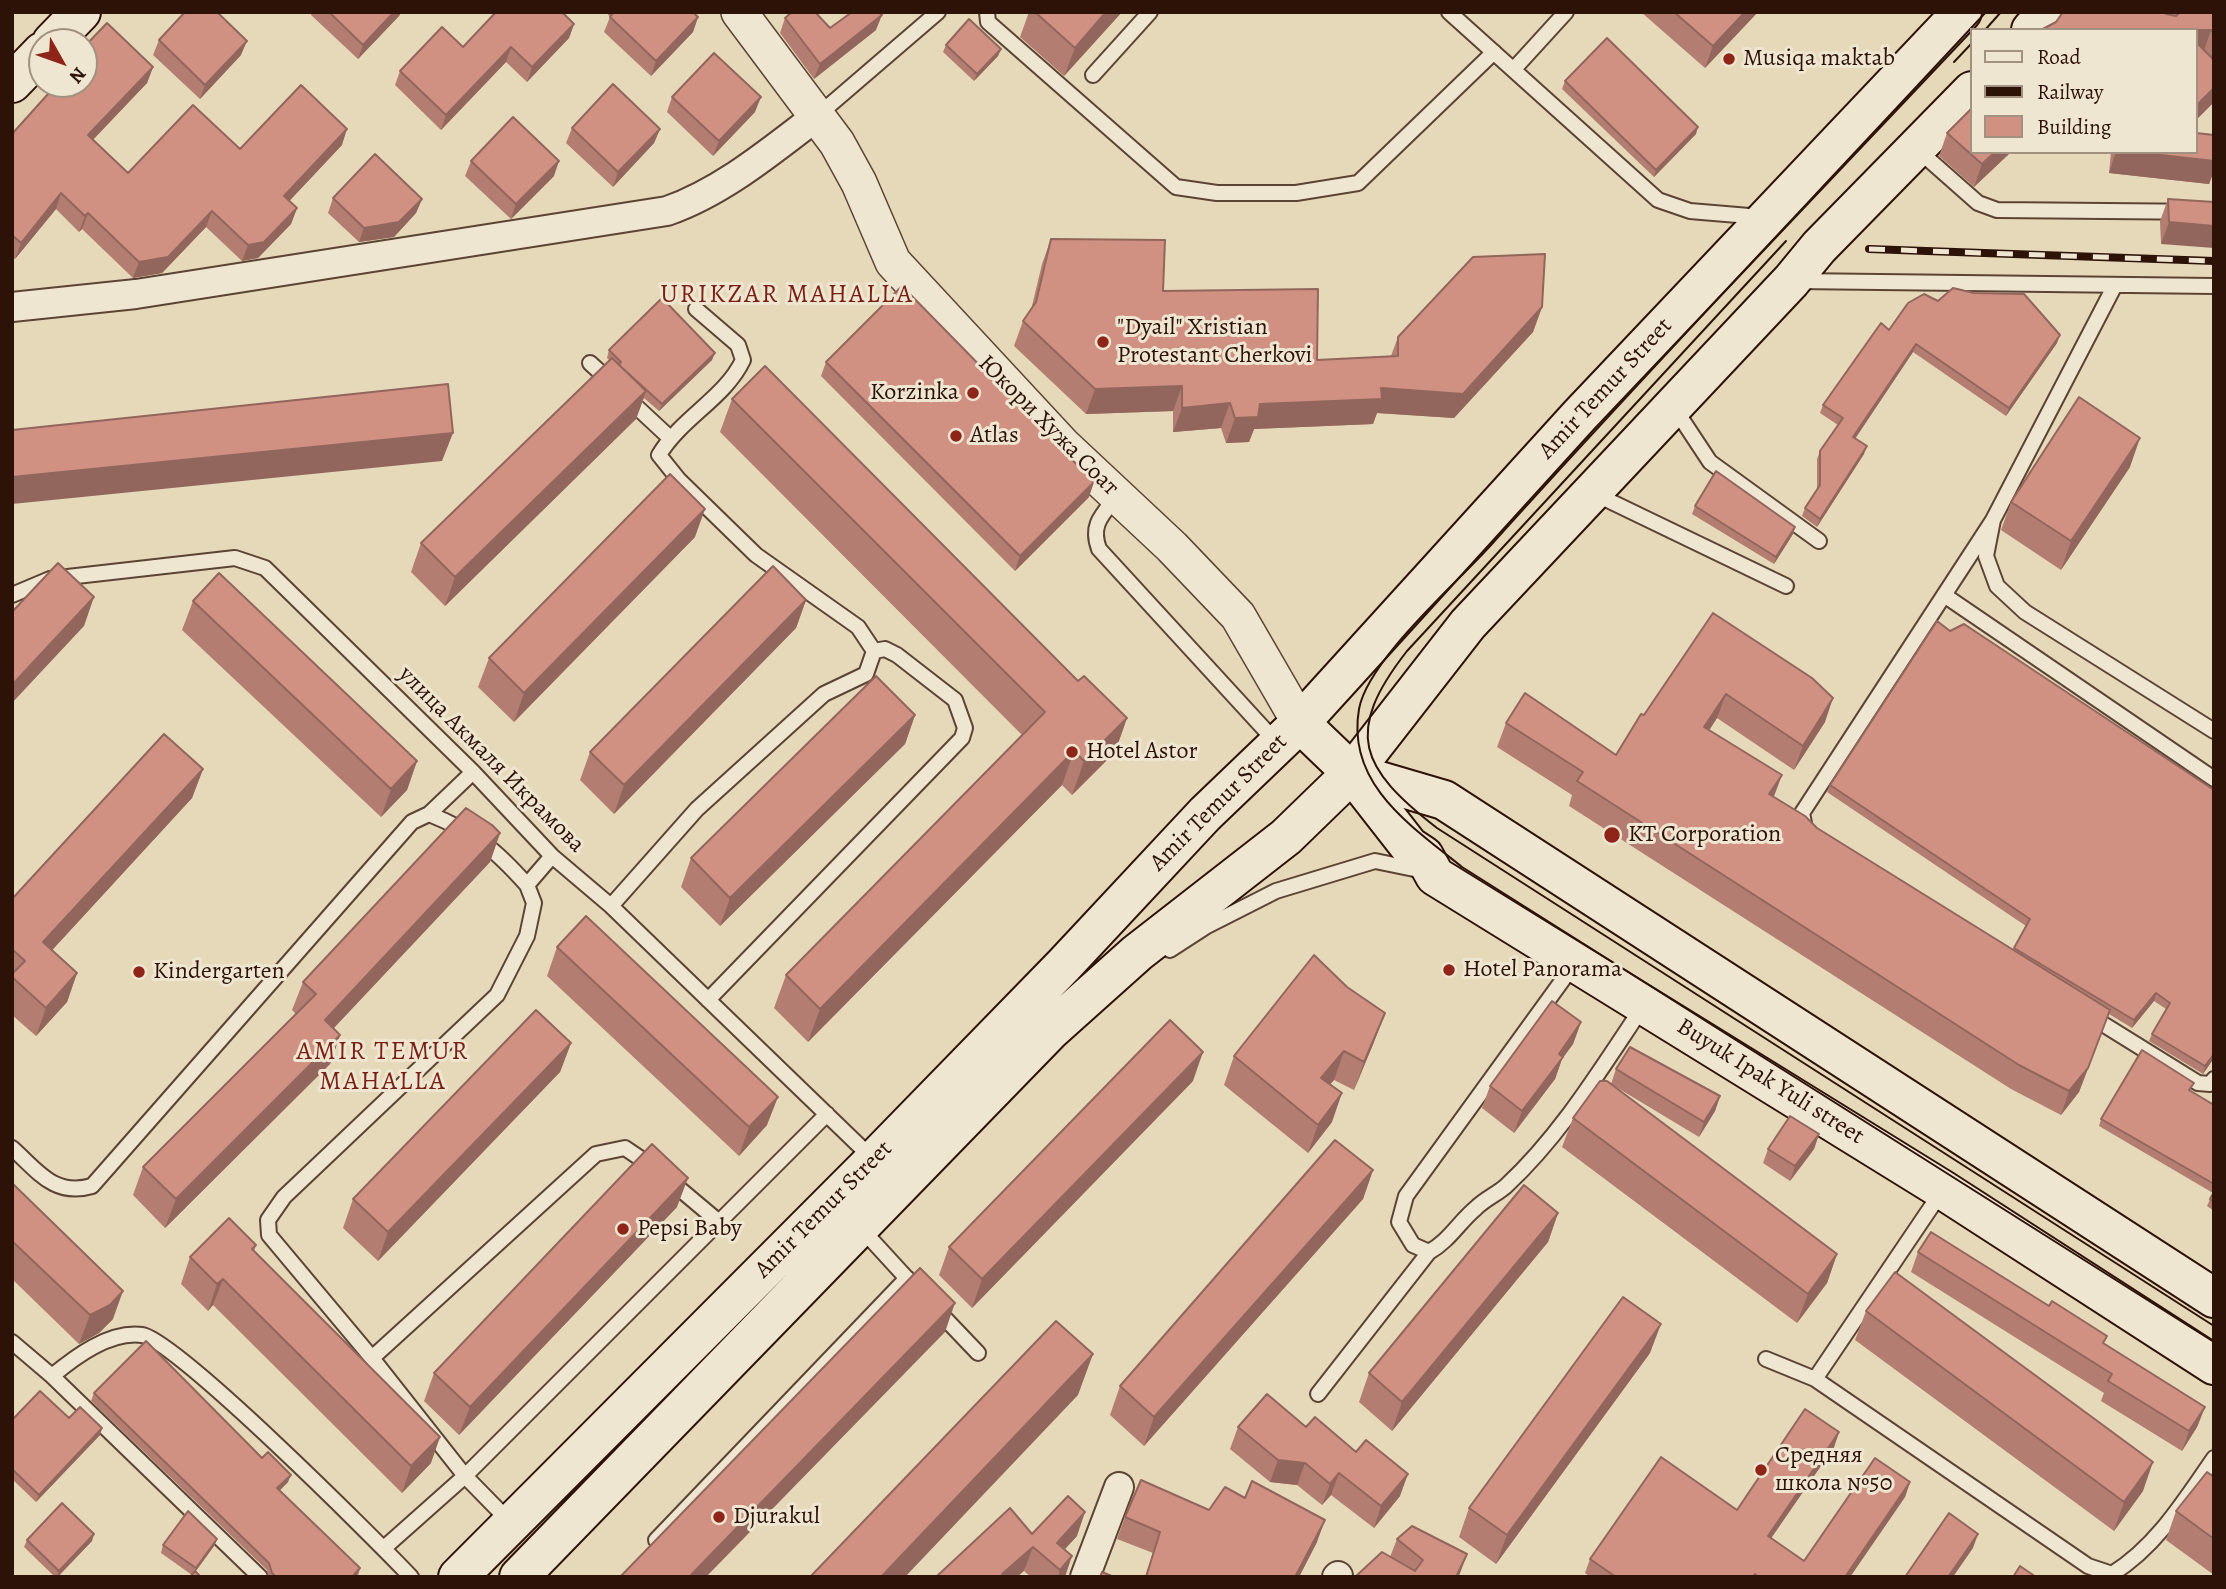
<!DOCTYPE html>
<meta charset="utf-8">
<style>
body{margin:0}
#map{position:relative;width:2226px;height:1589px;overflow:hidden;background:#e6d9b9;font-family:Alegreya,serif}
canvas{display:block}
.frame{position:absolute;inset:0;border:14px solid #2d1207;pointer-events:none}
.legend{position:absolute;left:1970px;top:28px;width:228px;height:126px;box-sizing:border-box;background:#efe6d2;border:2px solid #a19181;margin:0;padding:9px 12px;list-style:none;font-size:21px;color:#2d1207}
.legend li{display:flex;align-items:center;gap:14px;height:35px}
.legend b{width:35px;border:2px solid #a19181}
.north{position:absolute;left:28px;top:28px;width:70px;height:70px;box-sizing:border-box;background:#efe6d2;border:2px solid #a19181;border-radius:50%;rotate:130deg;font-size:19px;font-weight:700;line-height:28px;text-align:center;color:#2d1207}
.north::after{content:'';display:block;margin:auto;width:24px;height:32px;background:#8f2418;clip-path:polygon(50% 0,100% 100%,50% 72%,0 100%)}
</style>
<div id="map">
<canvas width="2226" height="1589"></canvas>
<div class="frame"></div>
<ul class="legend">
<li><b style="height:9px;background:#efe6d2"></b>Road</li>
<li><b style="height:9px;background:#2d1207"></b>Railway</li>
<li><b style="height:19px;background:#d09183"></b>Building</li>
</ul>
<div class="north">N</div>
</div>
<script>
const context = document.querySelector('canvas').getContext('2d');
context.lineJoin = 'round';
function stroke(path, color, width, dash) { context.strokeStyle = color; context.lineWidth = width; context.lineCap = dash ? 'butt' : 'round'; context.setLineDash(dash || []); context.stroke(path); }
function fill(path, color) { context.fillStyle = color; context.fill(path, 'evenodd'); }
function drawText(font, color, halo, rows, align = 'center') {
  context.font = font + ' Alegreya,serif'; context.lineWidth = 6; context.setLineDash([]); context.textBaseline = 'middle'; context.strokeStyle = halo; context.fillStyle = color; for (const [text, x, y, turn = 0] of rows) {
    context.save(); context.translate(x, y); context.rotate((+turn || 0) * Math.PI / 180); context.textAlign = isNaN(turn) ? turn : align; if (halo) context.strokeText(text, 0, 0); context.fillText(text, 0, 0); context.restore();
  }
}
const service = new Path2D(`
 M987,12l1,10 188,165 41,6h79l62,-10 136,-131
 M1449,12l209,188 32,11 71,6
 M1514,69l52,-57
 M1093,75l57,-63
 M817,116l121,-104
 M1918,150l60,53 19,7 217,2
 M1796,281l418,5
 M2115,285l-122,235 -7,36 11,30 28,26 189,119
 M590,363l23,21
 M627,398l43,40
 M1675,409l35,53 109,79
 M1593,493l193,93
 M1117,496c-15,19 -27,29 -18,53l178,194
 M12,595l38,-16 185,-21 30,10 208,204 79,84 59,50 263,254
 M1944,595l270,184
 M429,814c45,18 66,35 98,71
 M1806,833l-4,-20 191,-293
 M611,906l86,-97 127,-115 42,-20 8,-23 -16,-24 -102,-72 -77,-75 -20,-25c22,-37 66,-57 84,-95l-5,-15 -42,-36
 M1170,950l37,-24 69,-35 99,-30 44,9
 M1575,963l-169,233 -7,26 14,23 16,7c20,-11 30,-30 47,-44 9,-9 21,-14 30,-22 56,-52 96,-119 138,-181
 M708,1000l254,-262 3,-10 -10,-28 -58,-45 -12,-6 -11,2
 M2090,1016l108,67 12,1 4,-5
 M12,1148c26,23 42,49 80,38l320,-364 17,-8 44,-42
 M669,1180l50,42
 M868,1236l44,48
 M936,1309l42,44
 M12,1342l40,34 208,201
 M372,1358l224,-204 29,-6 28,19
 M1766,1359l49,20 273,187 24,8c44,-27 73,-74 102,-116
 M52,1376c23,-19 57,-45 90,-41 33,4 235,206 269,242
 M1815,1379l127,-188
 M1318,1394l111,-142
 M511,1523l-46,-47 -93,-118 -103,-123 -1,-15 16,-23 213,-202 30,-59 7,-33 -7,-18 25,-29
 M656,1540l251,-262
 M384,1548l81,-72 362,-362`);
const minor = new Path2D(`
 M12,307l124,-13 531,-83c55,-19 104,-60 150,-95
 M1085,1577l34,-90
 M1337,1577l1,-1`);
const tertiary = new Path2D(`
 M739,12l98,131 22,40 34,79 169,182 110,103 66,69 62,107`);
const secondary = new Path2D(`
 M2031,30l16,-18
 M52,42l29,-30
 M12,83l30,-31
 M1300,723l52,50 57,73 15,10 11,20 508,314 271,175
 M1352,773l92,27 770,498
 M458,1577l416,-417 190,-195 141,-151 95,-91 280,-308 382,-403
 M519,1577l532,-547 86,-77 149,-116 66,-64 116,-149 323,-343 28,-34 153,-156`);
const tram = new Path2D(`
 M1986,12c-165,178 -333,353 -495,533 -35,39 -123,115 -132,164 -13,75 52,117 103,158l752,475
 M1985,30l16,-18
 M1954,62l18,-19
 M1786,241l-379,410c-64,82 -47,117 30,177l777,498`);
const rail = new Path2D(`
 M1869,249l345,12`);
const wall = new Path2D(`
 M312,12h89l-2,4 -41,43 -47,-44z
 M606,12h87l5,5 -5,15 -42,44 -47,-44 6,-15z
 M1029,12h93l-58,64 -44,-39z
 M1641,12h117l-53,56z
 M2063,12h151v90l-18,18 -140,-98z
 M785,18l45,10 46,2 -62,49 -34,-46z
 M574,24l-5,14 -42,44 -21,-20 -65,68 -46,-45 5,-14 63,-24z
 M159,40l82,15 -41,44 -47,-44z
 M946,45l55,4 -3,7 -24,25 -31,-29z
 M153,67l-6,16 -54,57 35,33 112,-24 102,-4 -53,56 8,7 -6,16 -33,34 -16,3 -36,-34 -44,46 -29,5 -51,-49 -3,3 -23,-23 -41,50 -3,-3v-122z
 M1565,81l131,53 -42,43 -92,-88z
 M672,97l83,15 -42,44 -46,-44z
 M572,128l88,1 -6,14 -41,44 -47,-44z
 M1947,133l64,19 -37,35 -35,-31z
 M2214,135v36l-5,13 -100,-11 2,-21h85z
 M471,161l83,15 -43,43 -46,-43z
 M333,198l89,1 -6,14 -22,24 -35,5 -31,-29z
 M2168,199l46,3 -53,42 -1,-23z
 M1051,239l112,52 154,69 74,-4 7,-19 144,-30 -9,25 -79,86 -77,-5 -4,11 -119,5 -5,13 -23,1 -5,-15 -48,4v-21l-87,3 -72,-68 9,-25 8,-11 11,-46z
 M1938,301l119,42 -51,73 -93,-64 -58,87 9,15 -47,73 -15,-11 3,-8 12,-19v-30l3,-8 18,-26 -18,-12 3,-8 66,-75z
 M609,350l103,10 -53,51 -15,-13 -8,21 -191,187 -34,-34 10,-29 188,-183 -2,-2z
 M826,362l263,135 -74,74 -194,-195z
 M732,399l346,282 49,37 -12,34 -43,43 -10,-10 -254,257 -34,-34 12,-33 236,-240 -302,-303z
 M2130,467l-69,103 -60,-40 10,-28z
 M1695,506l100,21 -2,7 -19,30 -82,-50z
 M695,537l-181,185 -36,-35 11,-29z
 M806,600l-10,28 -182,186 -34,-34 10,-28z
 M193,601l224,160 -10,29 -26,27 -199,-187z
 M1713,613l112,109 -31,48 -77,-52 -8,12 65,67 43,31 196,122 13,-24 -199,-134 3,-7 120,-154 264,159v268l-11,16 -54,-33 3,-7 14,-25 -12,-8 -22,27 -23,-14 -30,78 -18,23 -50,-26 -442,-283 3,-11 -75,-48 9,-24 110,32z
 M915,715l-10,29 -185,182 -39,-39 10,-29z
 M203,769l-11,29 -140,152 25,23 -10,29 -31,34 -24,-21v-116z
 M500,833l-10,29 -157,167 7,6 -10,29 -165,164 -32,-33 10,-28 153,-153 -4,-4 11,-28z
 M557,947l210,178 -28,31 -192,-180z
 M1581,1022l-8,22 -11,15 -7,20 -41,54 -32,-25 8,-22z
 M1374,1042l-20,48 -20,-10 -4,4 2,38 -24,31 -84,-68 10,-29z
 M571,1043l-11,29 -182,189 -35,-33 10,-29z
 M1616,1069l104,27 -5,15 -16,26 -88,-53z
 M1193,1081l-221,227 -33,-33 10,-28z
 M2190,1091l24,14v106l-7,-5 6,-13 -114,-67 2,-7z
 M1573,1118l264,136 -10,29 -30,40 -235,-176z
 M1819,1134l-5,15 -24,32 -27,-18 5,-14z
 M1373,1170l-10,29 -219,247 -34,-31 10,-29z
 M12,1183l101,136 -14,14 -20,11 -67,-65z
 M677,1207l-218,228 -35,-34 10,-28z
 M1558,1213l-10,29 -156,189 -33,-29 10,-29z
 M256,1245l-2,6 177,212 -29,30 -189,-188 -5,6 -27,-27 9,-27z
 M1918,1252l186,92 101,63 -8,20 -15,24 -81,-50 3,-8 -193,-121z
 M1866,1311l277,180 -29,40 -259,-191z
 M1650,1353l-154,211 -37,-27 10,-29z
 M94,1393l168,65 26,24 -9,9 81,77 -2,8 -2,1h-88l-1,-7 -176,-169z
 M12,1420l90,8 -2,7 -64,67 -24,-23z
 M1238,1427h68l94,69 -26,32 -43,-33 -9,10 -25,-20 -27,-3 -40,-33z
 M1839,1432l-5,15 -63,91 33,23 106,-79 -5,15 -55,80h-260l-5,-4 5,-14 147,-49z
 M2214,1477v98l-48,-35 10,-29z
 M1209,1510l108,32 -18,35h-154l8,-24 -36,-14 8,-22z
 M1032,1534l45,2 -13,14 1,27h-34l-7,-6z
 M217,1539l-3,7 -19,26 -3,3 -31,-22 2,-8z
 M1397,1539l61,38h-103l35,-20z
 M27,1540l65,1 -34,36h-3l-31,-30z`);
const shadedWall = new Path2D(`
 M394,12h7l-2,4 -41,43 5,-14z
 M1106,12h16l-58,64 11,-28z
 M1745,12h13l-53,56 8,-22z
 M882,15l-6,15 -62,49 6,-15z
 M698,17l-5,15 -42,44 5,-15z
 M574,24l-5,14 -42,44 5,-15z
 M2198,30h13l-8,23h-7v-19z
 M247,41l-6,14 -41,44 5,-14z
 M511,47l-5,15 -65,68 5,-15z
 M1001,49l-3,7 -24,25 3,-7z
 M153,67l-6,16 -65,68 6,-16z
 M2214,88v14l-18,18v-14z
 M761,97l-6,15 -42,44 6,-15z
 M1698,127l-2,7 -42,43 2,-7z
 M347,129l-5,16 -63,67 5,-16z
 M660,129l-6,14 -41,44 5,-15z
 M1995,152h16l-37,35 8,-23z
 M2116,152h18l80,9v10l-5,13 -100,-11z
 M559,161l-5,15 -43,43 5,-15z
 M61,193l-5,16 -41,50 6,-16z
 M422,199l-6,14 -22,24 -35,5 5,-14z
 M297,208l-6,16 -33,34 -16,3 6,-16z
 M212,211l-6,16 -44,46 -29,5 6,-16z
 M88,213l-6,16 -3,3 6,-16z
 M2169,222l45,4v22l-53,-4z
 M1542,307l-9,25 -79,86 -77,-5 -4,11 -119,5 -5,13 -23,1 9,-25 25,-14 121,-16z
 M2060,335l-3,8 -51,73 3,-8z
 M1916,344l-3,8 -63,94 3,-9z
 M715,353l-3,7 -53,51 3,-7z
 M1182,386l-9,25 -87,3 9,-25z
 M646,391l-10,28 -191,187 10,-29z
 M1230,403l-9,25 -48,4 9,-24z
 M453,433l-11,28 -430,43v-27z
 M2140,438l-10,29 -69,103 10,-29z
 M1867,446l-3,8 -47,73 3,-8z
 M1094,482l-5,15 -74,74 5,-15z
 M705,509l-10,28 -181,185 10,-29z
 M1795,527l-2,7 -19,30 2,-7z
 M94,597l-10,29 -72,77v-18z
 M806,600l-10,28 -182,186 10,-29z
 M1726,694l-9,24 -21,33 8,-24z
 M1833,698l-8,24 -31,48 9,-24z
 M915,715l-10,29 -185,182 10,-28z
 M1127,718l-12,34 -43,43 12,-34z
 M1074,751l-12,34 -254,257 12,-33z
 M417,761l-10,29 -26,27 10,-28z
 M203,769l-11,29 -159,173 10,-29z
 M1782,775l-9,24 -4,-5z
 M500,833l-10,29 -176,187 11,-29z
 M77,973l-10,29 -31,34 10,-28z
 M2156,993l-2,8 -22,27 2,-8z
 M1385,1013l-11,29 -20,48 10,-28z
 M1581,1022l-8,22 -11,15 -7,20 -41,54 8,-22z
 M2101,1034l-22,58 -18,23 8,-24z
 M340,1035l-10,29 -165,164 11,-29z
 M571,1043l-11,29 -182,189 10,-29z
 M1344,1051l-10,29 -23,27 10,-29z
 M1203,1052l-10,29 -221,227 10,-29z
 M2214,1054v4l-11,16 2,-8z
 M1342,1093l-10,29 -24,31 10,-28z
 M1720,1096l-5,15 -16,26 5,-15z
 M778,1097l-11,28 -28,31 10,-29z
 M1819,1134l-5,15 -24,32 5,-15z
 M1373,1170l-10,29 -219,247 10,-29z
 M688,1178l-11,29 -218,228 11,-28z
 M1558,1213l-10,29 -156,189 10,-29z
 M1837,1254l-10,29 -30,40 11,-29z
 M223,1279l-10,26 -5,6 9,-27z
 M123,1291l-10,28 -14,14 -20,11 11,-29z
 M955,1303l-10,29 -239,245h-17z
 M1661,1324l-11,29 -154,211 11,-29z
 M1093,1354l-15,41 -173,182h-24z
 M2205,1407l-8,20 -15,24 7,-20z
 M102,1428l-2,7 -64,67 3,-7z
 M1839,1432l-5,15 -71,103 5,-14z
 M440,1437l-9,26 -29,30 9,-27z
 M1278,1460l27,3 -8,22 -27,-3z
 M2153,1462l-10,29 -29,40 10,-29z
 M1339,1473l-8,22 -9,10 8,-21z
 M1408,1474l-8,22 -26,32 7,-22z
 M291,1475l-3,7 -14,14 3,-8z
 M1910,1482l-5,15 -55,80h-5z
 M1085,1512l-8,24 -25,27 5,-20z
 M1325,1520l-8,22 -18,35h-4z
 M94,1534l-2,7 -35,36 2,-6z
 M1978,1534l-5,14 -20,29h-5z
 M217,1539l-3,7 -21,29 3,-7z
 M1033,1547l-9,24 -7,6h-16l1,-3z
 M1467,1554l-8,22 -3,1z
 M1072,1556l-7,21h-7l2,-7z
 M360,1568l-4,9h-4z`);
const building = new Path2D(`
 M185,12h32l30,29 -42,44 -46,-45z
 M329,12h65l-31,33z
 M496,12h66l12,12 -42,43 -21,-20 -65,68 -46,-44 42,-44 21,20z
 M614,12h79l5,5 -42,44 -46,-44z
 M792,12h23l15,16 22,-16h27l3,3 -62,49 -35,-46z
 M1035,12h71l-31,36z
 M1674,12h71l-32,34z
 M2063,12h100l3,2 10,2 4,-4h34v21l-3,-3h-13l-2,7v-7h-155l15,-8z
 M969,19l32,30 -24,25 -31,-29z
 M107,23l46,44 -65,68 40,38 65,-68 47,44 61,-64 46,44 -63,67 13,12 -33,34 -16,3 -36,-34 -44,46 -29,5 -51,-49 -3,3 -24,-23 -40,50 -9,-8v-101l45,-50h27v-37z
 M1607,38l91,89 -42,43 -91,-89z
 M2196,42l18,18v28l-18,18z
 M714,53l47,44 -42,44 -47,-44z
 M613,84l47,45 -42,43 -46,-44z
 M1972,108v44h23l-13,12 -35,-31z
 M513,117l46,44 -43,43 -45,-43z
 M2196,133l18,2v26l-80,-9h62z
 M375,154l47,45 -23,23 -35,6 -31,-30z
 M2168,199l46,3v24l-45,-4z
 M1051,239l114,1 -2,51 155,-2 -1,71 81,-4v-19l75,-80 72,-3 -3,53 -79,87 -82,-6 1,11 -122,5 -2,13 -23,1 -5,-15 -48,5v-22l-87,3 -72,-68 13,-19z
 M902,286l192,196 -74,74 -194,-194z
 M1953,288l21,5 50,1 36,41 -51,73 -93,-64 -63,93 14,9 -47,73 -15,-11 15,-23v-34l23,-33 -20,-13 58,-82 8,7 19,-27 16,-9 14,7z
 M662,298l53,55 -53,51 -43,-39 2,-3 -12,-12z
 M612,358l34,33 -191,186 -34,-34z
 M765,366l313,315 6,-5 43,42 -43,43 -10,-10 -254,258 -34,-34 259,-263 -313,-313z
 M448,384l5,49 -441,44v-47z
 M2079,397l61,41 -69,103 -60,-39z
 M1716,471l79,56 -19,30 -81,-51z
 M670,474l35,35 -181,184 -35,-35z
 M58,563l36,34 -82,88v-73z
 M773,566l33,34 -182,185 -34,-33z
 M219,573l198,188 -26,28 -198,-188z
 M1713,613l99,65 21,20 -30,48 -77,-52 -22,33 78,48 -13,19 36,22 12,12 293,182 -22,58 -19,23 -50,-26 -442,-284 6,-9 -77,-49 19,-30 91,62 25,-41 3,1z
 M1937,621l13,10 14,-7 250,166v264l-9,12 -53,-32 18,-31 -14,-10 -22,27 -120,-72 16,-29 -200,-134z
 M876,676l39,39 -185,183 -39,-40z
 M164,734l39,35 -160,173 34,31 -31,35 -34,-31v-3l13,-13 -13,-12v-50z
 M466,808l26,17 8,8 -175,187 15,15 -164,164 -33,-32 173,-173 -13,-12z
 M586,916l192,181 -29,30 -192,-180z
 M1314,955l33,32 38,26 -21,49 -20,-11 -23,27 21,15 -24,32 -84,-69z
 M1552,1001l29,21 -22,32 4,3 -41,54 -32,-25z
 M536,1010l35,33 -183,189 -35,-33z
 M1170,1020l33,32 -221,227 -33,-32z
 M1630,1047l90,49 -16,26 -88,-53z
 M2142,1050l52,33 -5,7 25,15v79l-113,-65z
 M1600,1081h7l230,173 -29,40 -235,-176z
 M1790,1116l29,18 -24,32 -27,-17z
 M1335,1140l38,30 -219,247 -34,-31z
 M652,1144l36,34 -218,229 -36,-34z
 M12,1183l111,108 -13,14 -20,10 -78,-74z
 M1524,1185l34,28 -156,189 -33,-29z
 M2214,1192v10l-4,-3z
 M229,1218l27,27 -4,4 188,188 -29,29 -188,-187 -6,5 -27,-27z
 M1931,1232l118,74 3,-5 55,35 -4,7 102,64 -16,24 -81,-50 4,-7 -194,-122z
 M920,1268l35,35 -266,274h-69z
 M1895,1272l258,190 -29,40 -258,-191z
 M1623,1297l38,27 -154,211 -38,-27z
 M1056,1321l37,33 -212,223h-71z
 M146,1341l116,117 6,-6 23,23 -14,13 83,80 -8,9h-76l-4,-4 -3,-10 -175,-170z
 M40,1391l29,27 11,-11 22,21 -63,67 -27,-26v-49z
 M1267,1394l39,33 9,-10 41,35 10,-12 42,34 -27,32 -42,-33 -9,11 -25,-21 -27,-3 -40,-33z
 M1805,1409l34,23 -71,104 36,25 71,-103 35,24 -65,95h-87l-3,-3 -2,3h-137l-26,-18 71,-102 76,53z
 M2207,1472l7,5v62l-38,-28z
 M1141,1480l68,30 16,-23 20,11 7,-17 73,39 -30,57h-149l14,-45 -35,-15z
 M1068,1496l17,16 -28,31 15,13 -12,14 -27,-23 -31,27 3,3h-69l74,-69 22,26z
 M62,1503l32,31 -35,37 -32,-31z
 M188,1511l29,28 -21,29 -33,-23z
 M1949,1513l29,21 -30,43h-43z
 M1412,1526l55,28 -11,23h-101l27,-25 33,19 8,-11 -26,-21z
 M2020,1566l16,11h-23z
 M195,1571l6,6h-11z
 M1102,1572l12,5h-14z`);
const markers = [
 [1729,59,7,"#8f2418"],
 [1103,342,7,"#8f2418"],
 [973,393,7,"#8f2418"],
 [956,436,7,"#8f2418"],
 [1072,752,7,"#8f2418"],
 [1612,835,9,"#8f2418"],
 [1449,970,7,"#8f2418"],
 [139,972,7,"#8f2418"],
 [623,1229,7,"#8f2418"],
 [1761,1470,7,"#8f2418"],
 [719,1517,7,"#8f2418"]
];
const poiNames = [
 ["Musiqa maktab",1743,59],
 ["\"Dyail\" Xristian",1117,328],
 ["Protestant Cherkovi",1117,356],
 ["Korzinka",959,393,"right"],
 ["Atlas",970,436],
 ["Hotel Astor",1086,752],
 ["KT Corporation",1628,835],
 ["Hotel Panorama",1463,970],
 ["Kindergarten",153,972],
 ["Pepsi Baby",637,1229],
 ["Средняя",1775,1456],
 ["школа №50",1775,1484],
 ["Djurakul",733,1517]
];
const streetNames = [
 ["Amir Temur Street",1606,389,-47],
 ["Юкори Хужа Соат",1048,426,45],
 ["улица Акмаля Икрамова",491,760,45],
 ["Amir Temur Street",1219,803,-45],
 ["Buyuk Ipak Yuli street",1770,1082,32],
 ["Amir Temur Street",824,1210,-45]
];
const neighbourhoodNames = [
 ["URIKZAR MAHALLA",787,296],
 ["AMIR TEMUR",383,1053],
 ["MAHALLA",383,1083]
];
stroke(service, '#5b4434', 18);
stroke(minor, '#5b4434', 32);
stroke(tertiary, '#5b4434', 38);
stroke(secondary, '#2d1207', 42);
stroke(service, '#efe6d2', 14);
stroke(minor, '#efe6d2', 28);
stroke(tertiary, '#efe6d2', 35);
stroke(secondary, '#efe6d2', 38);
stroke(tram, '#2d1207', 2);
stroke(rail, '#2d1207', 8);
stroke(rail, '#efe6d2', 5, [16]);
fill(wall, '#b37d71');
fill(shadedWall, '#92665c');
fill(building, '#d09183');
stroke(building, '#92665c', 2);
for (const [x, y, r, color] of markers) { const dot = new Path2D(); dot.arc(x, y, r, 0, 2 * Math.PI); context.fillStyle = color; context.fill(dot); stroke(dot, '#efe6d2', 2.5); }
drawText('24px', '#2d1207', '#efe6d2', poiNames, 'left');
drawText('24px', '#2d1207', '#efe6d2', streetNames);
context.letterSpacing = '2px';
drawText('26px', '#7a1f14', '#efe6d2', neighbourhoodNames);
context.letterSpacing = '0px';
</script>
